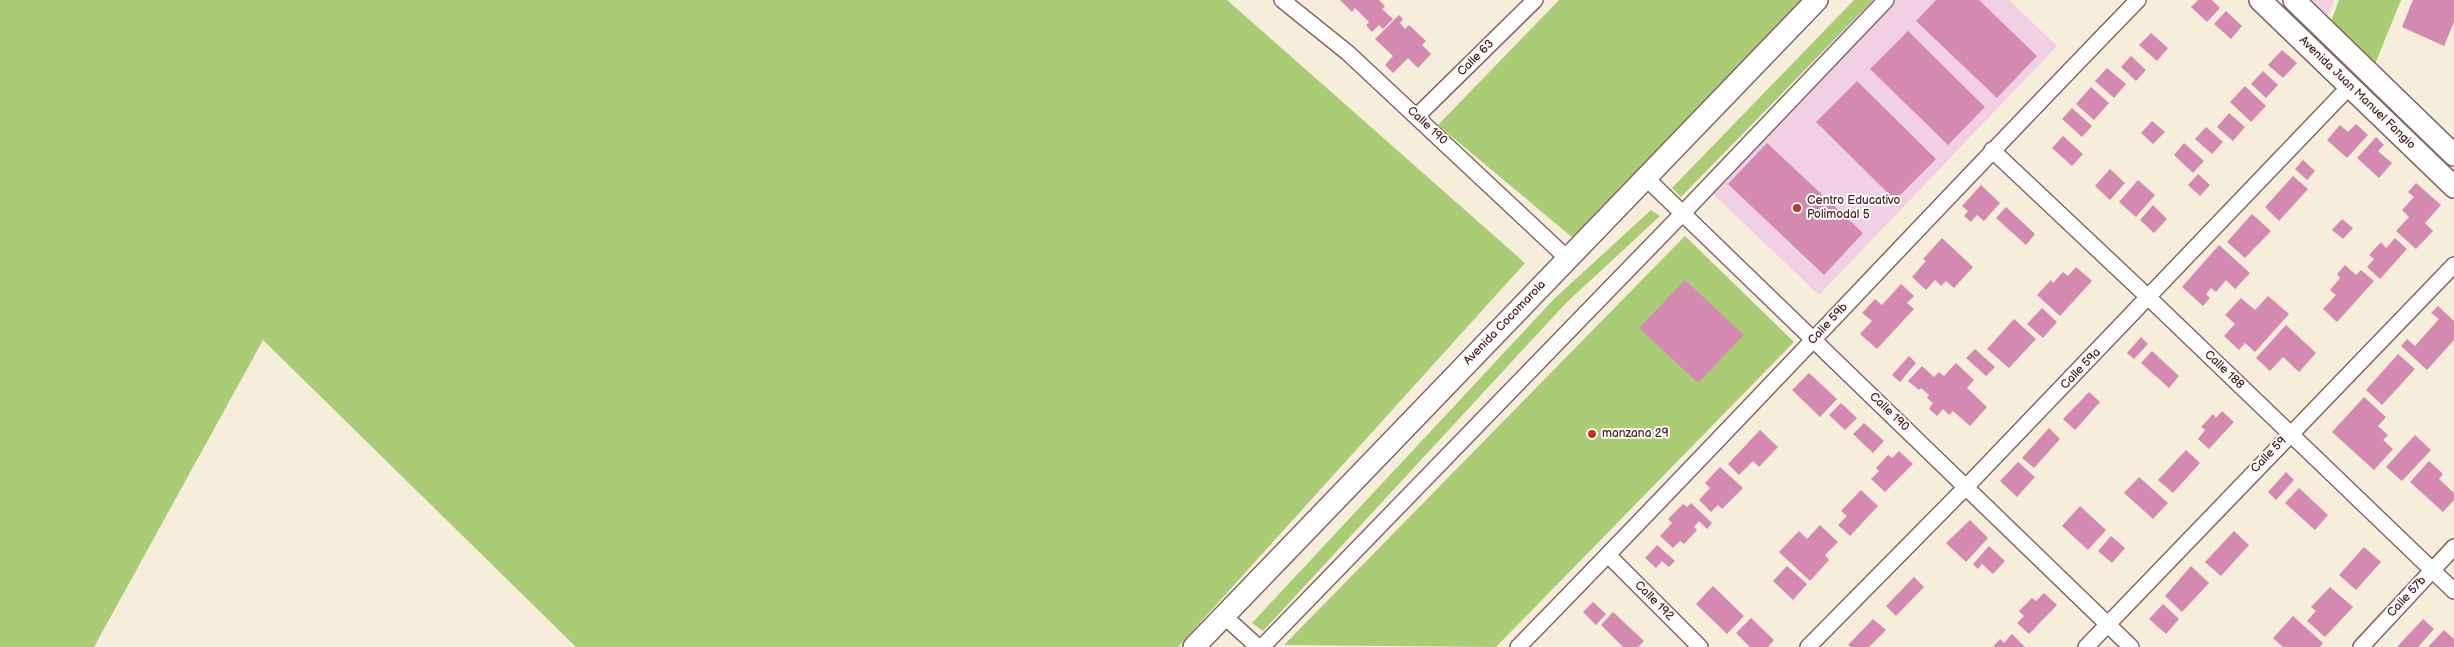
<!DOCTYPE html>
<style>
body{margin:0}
canvas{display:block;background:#f6eddb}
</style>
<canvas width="2454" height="647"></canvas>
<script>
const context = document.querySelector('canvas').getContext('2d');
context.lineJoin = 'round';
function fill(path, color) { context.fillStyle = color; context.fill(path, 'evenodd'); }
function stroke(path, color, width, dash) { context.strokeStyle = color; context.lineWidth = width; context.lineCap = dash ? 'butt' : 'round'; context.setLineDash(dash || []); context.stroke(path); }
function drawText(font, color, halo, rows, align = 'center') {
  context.font = font + ' "Balsamiq Sans",sans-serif'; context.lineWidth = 4; context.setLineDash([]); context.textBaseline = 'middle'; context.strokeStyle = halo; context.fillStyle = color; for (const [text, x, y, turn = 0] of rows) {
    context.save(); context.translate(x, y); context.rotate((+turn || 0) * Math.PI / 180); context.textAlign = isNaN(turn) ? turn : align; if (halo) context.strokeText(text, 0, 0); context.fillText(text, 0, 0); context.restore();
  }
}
const built = new Path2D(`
 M1893,0h116l48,46 -238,249 -109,-104z
 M2303,0h31l-9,22z`);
const green = new Path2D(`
 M0,0h1227l298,263 -347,384h-602l-313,-307 -169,307h-94z
 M1559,0h242l2,2 -230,236 -135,-113z
 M1854,0h19l-192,197 -9,-9z
 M2339,0h62l-26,64 -45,-40z
 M1651,210l9,6 -95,88 -302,327 -11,-8 302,-324z
 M1685,236l109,106 -298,305 -212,-2z`);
const building = new Path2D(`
 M1340,0h39l6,6 -3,3 11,10 -10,10 -4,-4 -7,7 -6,-7 3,-3 -14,-14 -3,4z
 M1936,0h43l58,56 -40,42 -81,-77z
 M2198,0h14l8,8 -13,14 -16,-15z
 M2413,0h41v22l-10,24 -42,-19z
 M2226,11l16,15 -11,13 -17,-15z
 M1399,15l4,4 -3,4 5,6 4,-4 17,16 -4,4 9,9 -13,14 -10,-10 -15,15 -8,-8 8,-9 -18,-17z
 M1908,31l77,76 -37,38 -78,-76z
 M2151,33l17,15 -11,13 -18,-16z
 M2282,50l15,13 -14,15 -15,-13z
 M2131,56l15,14 -10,11 -15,-14z
 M2107,68l19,16 -12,14 -19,-17z
 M2263,71l15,14 -12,13 -15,-14z
 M1857,81l79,78 -41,41 -79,-78z
 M2245,86l21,20 -15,16 -21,-20z
 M2091,87l18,16 -15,17 -18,-16z
 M2072,108l20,18 -10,11 -20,-18z
 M2229,113l16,14 -12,14 -16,-14z
 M2152,121l13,11 -12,12 -12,-11z
 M2356,124l12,11 -21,23 -20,-18 13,-15 8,7z
 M2206,127l17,15 -11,12 -17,-15z
 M2063,136l20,18 -11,12 -20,-18z
 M2376,137l8,8 -6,6 14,12 -13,15 -22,-20z
 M1767,143l96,90 -39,42 -96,-91z
 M2184,143l20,18 -11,12 -19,-18z
 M2303,160l12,11 -8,9 -12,-11z
 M2110,169l15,14 -15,17 -15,-14z
 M2198,174l12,11 -10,11 -12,-11z
 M2293,176l15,13 -29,32 -14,-14z
 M2138,180l17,15 -19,22 -17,-15z
 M2416,183l25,22 -16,18 8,8 -17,18 -20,-18 13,-14 -7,-7 12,-13 -6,-5z
 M1981,185l19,18 -16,18 -7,-6 -6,7 -7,-6 4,-5 -6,-5z
 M2153,205l14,14 -13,14 -14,-13z
 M2006,207l29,27 -9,11 -30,-27z
 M2252,214l19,17 -26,27 -18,-16z
 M2342,219l11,9 -10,11 -11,-9z
 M1942,238l31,29 -19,21 -8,-7 -5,5 -6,-6 -9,10 -14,-13 14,-16 -3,-2z
 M2395,238l12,11 -27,30 -13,-12 7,-8 -5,-4 12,-13 5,6z
 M2219,245l31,28 -15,16 -9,-9 -10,12 -5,-4 -5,6 4,4 -7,8 -21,-19z
 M2345,265l11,10 5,-5 13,11 -37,41 -14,-13 13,-14 -6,-5 10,-12 -3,-4z
 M2076,267l16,14 -32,35 -23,-21 14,-15 2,3 10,-11 5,4z
 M1685,280l59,55 -46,48 -59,-55z
 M1901,284l13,12 -7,7 7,6 -37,40 -17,-15 12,-13 -10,-8 13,-14 7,6z
 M2268,296l21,18 -34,38 -10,-9 -6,7 -15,-14 11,-12 -10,-9 16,-17 14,12z
 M2438,306l16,15v19l-27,30 -26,-24 6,-7 8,7 24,-27 -8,-6z
 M2042,308l15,14 -14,16 -16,-14z
 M2014,319l22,20 -27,29 -22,-19z
 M2286,325l30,28 -17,19 -16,-15 -13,14 -14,-13z
 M2141,337l7,7 -14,15 -7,-6z
 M1975,349l20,18 -9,9 -20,-18z
 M2152,351l27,25 -10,12 -28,-25z
 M2398,354l17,15 -33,36 -16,-15z
 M1909,356l7,7 -16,19 -8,-7z
 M1956,363l18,17 -7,8 20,19 -17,19 -17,-15 -4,4 -6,-6 -6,7 -8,-7 4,-6 -6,-5 2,-3 -8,-7 -2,2 -11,-9 14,-15 12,11 5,-5 5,4z
 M1809,373l28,26 -17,18 -28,-27z
 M2089,392l11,10 -25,28 -12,-11z
 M2364,397l22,20 -8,9 10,9 -5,5 10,9 -19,21 -42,-38z
 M1841,403l16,15 -12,12 -16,-15z
 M2222,411l12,11 -25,27 -11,-10 7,-9 -4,-3 12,-13 3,4z
 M1864,423l20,18 -11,12 -20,-19z
 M2049,428l11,11 -26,29 -12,-10z
 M1760,430l18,17 -19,20 -6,-6 -14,14 -11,-11z
 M2415,435l16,15 -29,31 -16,-14z
 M2186,450l14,13 -27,30 -15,-13z
 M1899,451l14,13 -28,28 -14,-13 8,-8 -3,-3 12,-13 4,3z
 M2429,461l14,13 -4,5 15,14v7l-11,12 -33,-30z
 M2018,462l17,15 -18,20 -17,-16z
 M1720,467l23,21 -21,21 -4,-4 -7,7 -12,-12 11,-12 -5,-5z
 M2286,472l8,8 -18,20 -8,-8z
 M2139,477l29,26 -15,16 -29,-26z
 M2299,488l29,27 -13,15 -30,-27z
 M1861,490l17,16 -28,30 -12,-11 9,-9 -6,-5z
 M1691,503l21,20 -5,6 -8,-8 -5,6 3,3 -13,14 -4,-3 -7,7 -13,-12 12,-13 -4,-4 15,-15 4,3z
 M2080,506l26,24 -18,20 -26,-24z
 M1970,520l18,18 -22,24 -20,-19z
 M1820,525l18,17 -13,13 4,5 -19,21 -31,-29 20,-21 8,8z
 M2234,531l15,14 -28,31 -16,-14z
 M2111,536l14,12 -13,15 -14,-12z
 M1657,545l18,16 -6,6 -7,-6 -6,7 -11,-10z
 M1989,546l16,15 -12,13 -11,-10 -4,5 -5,-5z
 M2364,547l17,15 -25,28 -17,-15z
 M1787,566l20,18 -14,16 -20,-19z
 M2191,566l18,17 -27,29 -17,-16z
 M1914,577l10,10 -28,29 -10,-10z
 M1713,586l31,30 -17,18 -31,-30z
 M2330,587l23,20 -28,30 -18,-16 9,-10 -5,-4z
 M2044,593l13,12 -28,29 -12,-11 7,-7 -5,-5 13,-13 4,3z
 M1593,602l13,12 -10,11 -13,-13z
 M2163,604l16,15 -13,15 -17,-15z
 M1613,612l31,29 -6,6h-15l-22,-22z
 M2293,616l30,27 -3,4h-37l-10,-9z
 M1751,618l23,22 -6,7h-18l-14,-14z
 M1873,619l13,11 -17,17h-18l-3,-2z
 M2423,619l11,10 -16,18h-21z
 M2444,630l10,9v8h-26z
 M2012,634l13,13h-32l7,-8 4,4z`);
const street = new Path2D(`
 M1282,0l66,53 220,206
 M1417,116l118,-116
 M1992,150l157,148 305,293
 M1646,178l485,469
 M1608,555l92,92
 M1224,616l34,31
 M1262,647l421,-434 203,-213
 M1518,647c209,-213 412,-433 620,-647
 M1808,647l158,-160 384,-401
 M2086,647l368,-382
 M2361,647l93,-100`);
const secondary = new Path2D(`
 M2260,0l194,187
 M2294,0l160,155
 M1194,647l623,-647`);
const markers = [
 [1797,208,5,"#c8321e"],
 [1592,434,5,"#c8321e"]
];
const streetNames = [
 ["Calle 63",1476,58,-45],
 ["Avenida Juan Manuel Fangio",2357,93,44],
 ["Calle 190",1427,126,43],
 ["Avenida Cocomarola",1505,323,-46],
 ["Calle 59b",1828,324,-47],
 ["Calle 59a",2081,369,-46],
 ["Calle 188",2224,370,44],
 ["Calle 190",1889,412,44],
 ["Calle 59",2269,455,-46],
 ["Calle 57b",2407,597,-47],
 ["Calle 192",1654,601,45]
];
const poiNames = [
 ["Centro Educativo",1807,201],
 ["Polimodal 5",1807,215],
 ["manzana 29",1602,434]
];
fill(built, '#f1d0e3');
fill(green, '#a9cc74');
fill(building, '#d48ab0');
stroke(street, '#866769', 18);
stroke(secondary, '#866769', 24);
stroke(street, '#fff', 15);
stroke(secondary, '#fff', 21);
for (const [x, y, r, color] of markers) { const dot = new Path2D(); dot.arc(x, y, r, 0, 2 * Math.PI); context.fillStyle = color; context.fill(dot); stroke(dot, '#fdfcf7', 2); }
drawText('12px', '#4a1f2b', '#fdfcf7', streetNames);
drawText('12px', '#4a1f2b', '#fdfcf7', poiNames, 'left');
</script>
